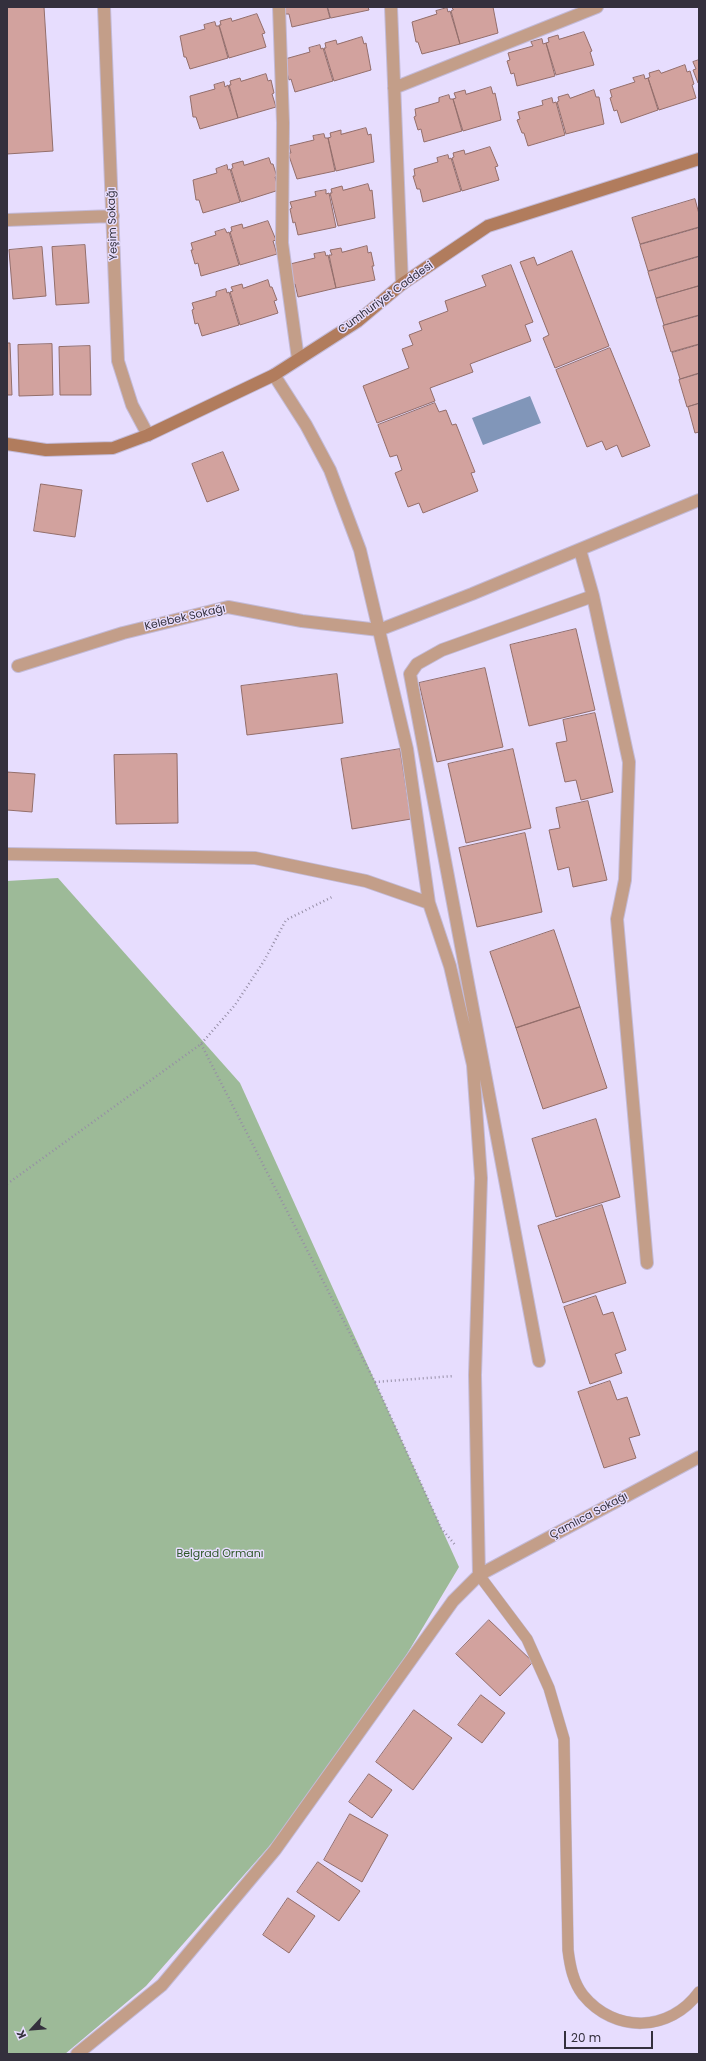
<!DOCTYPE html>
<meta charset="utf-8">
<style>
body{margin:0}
#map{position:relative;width:706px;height:2061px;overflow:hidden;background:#e7ddfe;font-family:Poppins,sans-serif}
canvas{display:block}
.frame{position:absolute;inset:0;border:8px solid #34303d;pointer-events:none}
.north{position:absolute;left:12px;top:2009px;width:40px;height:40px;-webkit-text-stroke:3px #e7ddfe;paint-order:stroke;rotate:244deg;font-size:11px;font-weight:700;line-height:16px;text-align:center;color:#34303d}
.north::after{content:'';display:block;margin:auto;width:14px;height:18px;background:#34303d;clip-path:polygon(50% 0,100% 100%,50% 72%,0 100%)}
.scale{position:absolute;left:564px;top:2031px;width:89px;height:18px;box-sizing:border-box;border:2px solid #34303d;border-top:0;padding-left:5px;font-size:12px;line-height:14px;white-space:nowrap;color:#34303d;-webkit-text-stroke:3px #e7ddfe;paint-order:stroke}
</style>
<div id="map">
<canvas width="706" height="2061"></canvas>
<div class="frame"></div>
<div class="north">K</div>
<div class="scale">20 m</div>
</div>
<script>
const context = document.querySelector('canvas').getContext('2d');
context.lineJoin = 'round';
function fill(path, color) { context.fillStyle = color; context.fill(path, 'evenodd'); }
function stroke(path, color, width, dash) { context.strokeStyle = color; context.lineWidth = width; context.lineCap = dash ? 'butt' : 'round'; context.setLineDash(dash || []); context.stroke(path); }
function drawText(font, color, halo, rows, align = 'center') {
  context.font = font + ' Poppins,sans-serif'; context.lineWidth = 3; context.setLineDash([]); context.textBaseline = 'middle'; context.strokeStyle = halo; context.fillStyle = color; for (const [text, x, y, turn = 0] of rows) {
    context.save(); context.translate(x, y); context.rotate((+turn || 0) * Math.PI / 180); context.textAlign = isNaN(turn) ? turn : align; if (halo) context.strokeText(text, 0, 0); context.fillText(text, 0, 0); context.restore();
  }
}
const forest = new Path2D(`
 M58,878l182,205 219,484 -119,199 -194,220 -81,68h-58v-1173z`);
const water = new Path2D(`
 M530,396l11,27 -58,22 -11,-27z`);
const building = new Path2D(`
 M7,7h37l9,144 -46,3z
 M284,7h43l3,11 -38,9 -3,-13h-3z
 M328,7h40l1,3 -38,8z
 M452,7h41l5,26 -38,11 -9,-33 2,-1z
 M447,8l1,4 2,-1 10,33 -38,10 -4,-12h-2l-4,-20 25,-8 -1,-3z
 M257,14l8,19 -3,1 4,13 -37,11 -10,-33h2l-1,-4 11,-3 1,3z
 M215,22l1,4h3l9,32 -38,11 -4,-12h-2l-4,-21 25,-7 -1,-4z
 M584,32l8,19 -2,1 4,13 -38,10 -10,-32 3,-1 -1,-4 10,-3 1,4z
 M362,37l2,7 2,-1 5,27 -37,11 -10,-33h2l-1,-5 11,-3 1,4z
 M542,39l1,5 3,-1 9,33 -38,10 -3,-13 -3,1 -4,-13 3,-1 -2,-7 25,-7 -2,-4z
 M320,45l1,4 2,-1 10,33 -38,11 -4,-13 -2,1 -4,-14 2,-1 -2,-6 25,-7 -1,-4z
 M699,60v22l-1,1 -5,-13 3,-1 -3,-7z
 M685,65l2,7 3,-1 4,13 -2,1 4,13 -37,12 -11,-32 2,-1 -1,-4 10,-3 2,3z
 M266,74l2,7 3,-1 3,13 -2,1 4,13 -38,11 -9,-33h2l-1,-4 10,-3 1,3z
 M644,75l1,4 3,-1 10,32 -37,13 -4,-13 -3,1 -4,-13 2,-1 -2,-7 25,-8 -2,-4z
 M224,82l1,5 3,-2 10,33 -38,11 -4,-12h-3l-3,-21 25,-7 -1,-4z
 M491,87l2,7 2,-1 6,27 -38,11 -10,-32 3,-1 -2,-5 11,-3 1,4z
 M594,90l2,7h3l5,27 -38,10 -9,-32 2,-1 -1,-4 10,-3 2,4z
 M449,95l1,4h3l9,32 -38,11 -3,-13 -3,1 -4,-13 2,-1 -1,-7 24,-7v-4z
 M552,98l1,5 3,-1 9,33 -37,11 -4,-13h-2l-5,-13 3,-1 -2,-7 25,-7 -1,-4z
 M366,128l2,7 3,-1 3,28 -38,9 -8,-33 3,-1 -1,-4 11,-3v4z
 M324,134l1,4h3l7,33 -38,8 -9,-26h3l-2,-7 25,-6 -1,-4z
 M490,147l8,19 -3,1 4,13 -37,11 -10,-33 2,-1 -1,-4 11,-3 1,4z
 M448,155l1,4 2,-1 10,33 -38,11 -3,-13h-3l-4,-13h2l-1,-7 24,-7 -1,-4z
 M269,158l2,6h2l4,13h-2l4,13 -38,12 -10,-33 2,-1 -1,-4 11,-3 1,4z
 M227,165l1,5 2,-1 10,33 -37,11 -4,-13h-3l-3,-20 24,-7 -1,-4z
 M368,184l2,7 2,-1 3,28 -37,8 -8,-33h2l-1,-4 11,-3 1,4z
 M326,190v4l3,-1 7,34 -38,8 -3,-13 -2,1 -3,-14 2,-1 -2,-6 26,-6 -1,-4z
 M695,199l4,15v13l-59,17 -8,-26z
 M268,221l8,19 -3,1 4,13 -37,11 -10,-33 2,-1 -1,-4 11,-3 1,4z
 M699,228v28l-51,15 -8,-26z
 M225,229l2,4 2,-1 10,33 -38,11 -3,-13 -3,1 -4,-14h2l-2,-7 25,-8 -1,-3z
 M85,245l4,58 -33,2 -4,-58z
 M367,246l1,7 3,-1 3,14h-2l3,14 -39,8 -7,-33h3l-2,-5 11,-2 1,4z
 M42,247l4,49 -33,3 -4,-49z
 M572,251l37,95 -54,22 -12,-30 6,-3 -29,-73 14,-5 3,8z
 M325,252l1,4 2,-1 8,33 -38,9 -3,-13 -3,1 -2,-21 25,-6 -1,-4z
 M699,257v29l-43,12 -8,-26z
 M511,265l22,57 -8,3 6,16 -61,23 3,8 -43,16 5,13 -58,22 -14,-37 46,-18 -7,-19 11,-4 -4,-10 13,-5 -3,-8 29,-11 -3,-10 41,-15 -4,-10z
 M268,280l2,7h2l5,13 -3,1 4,12 -38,12 -10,-33 3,-1 -2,-4 11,-3 1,4z
 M699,286v29l-35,10 -8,-26z
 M226,289l1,4 2,-1 10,33 -37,11 -4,-13 -3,1 -3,-14 2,-1 -2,-6 24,-7v-4z
 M699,316v28l-28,8 -8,-26z
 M7,343h3l2,52h-5z
 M52,344l1,51 -34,1 -1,-51z
 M699,345v28l-19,6 -8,-26z
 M90,346l1,49h-31l-1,-48z
 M610,348l40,98 -28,11 -5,-12 -11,5 -4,-9 -15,6 -31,-77z
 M699,374v29l-12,4 -8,-27z
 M435,403l4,9 7,-2 6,15 4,-1 19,48 -4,1 7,18 -55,22 -4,-10 -11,4 -13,-34 7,-3 -5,-15 -7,2 -12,-32z
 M699,404v28l-4,1 -7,-26z
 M223,452l16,38 -32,12 -15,-38z
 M41,484l41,6 -7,47 -41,-6z
 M576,629l19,81 -66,16 -19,-81z
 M485,668l18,79 -66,15 -18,-79z
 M337,674l6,49 -96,12 -6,-49z
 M595,713l18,79 -32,8 -5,-20 -11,2 -9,-39 11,-2 -4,-21z
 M400,749l11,70 -59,10 -11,-70z
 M513,749l18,79 -65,15 -18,-79z
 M177,754l1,69 -62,1 -2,-69z
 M7,772l28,2 -3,38 -25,-2z
 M588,801l19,79 -34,7 -4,-20 -11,3 -9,-40 11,-2 -4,-20z
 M525,833l17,79 -65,15 -18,-79z
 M554,930l26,77 -64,21 -26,-76z
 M580,1007l27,81 -64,21 -27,-81z
 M596,1119l24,78 -64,20 -24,-78z
 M602,1205l24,78 -63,20 -25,-77z
 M596,1296l7,19 10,-3 13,38 -11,4 7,19 -32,11 -26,-77z
 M610,1381l7,19 10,-3 13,38 -11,3 7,20 -32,10 -26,-76z
 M489,1620l44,42 -33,34 -44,-42z
 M481,1695l24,18 -23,30 -24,-18z
 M414,1710l38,28 -39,52 -37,-28z
 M369,1774l23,16 -20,28 -23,-16z
 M350,1814l38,21 -26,47 -38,-22z
 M318,1862l42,29 -21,30 -42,-29z
 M288,1898l27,18 -26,37 -26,-18z`);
const path = new Path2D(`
 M201,1044l174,338 79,-6
 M7,1184l194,-140 34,-39 29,-44 22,-41 48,-24
 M375,1382l66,146 15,18`);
const lane = new Path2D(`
 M479,1575l48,64 22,49 15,51 4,211c2,16 5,32 15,45 32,39 87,37 116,-3`);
const street = new Path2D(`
 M104,7l14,354 14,44 16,30
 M279,7l4,116 -1,120 16,116
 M391,7l11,277
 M394,88l203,-81
 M7,220l106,-4
 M274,375l32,50 24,45 30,80 47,199 22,154 21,63 23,99 8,113 -6,197 4,200
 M580,550l13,46 36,166 -4,118 -8,39 30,344
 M18,666l105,-33 105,-26 74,14 77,9 93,-36 227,-94
 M7,854l248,4 111,23 63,22
 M539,1361l-129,-687 7,-10 25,-14 151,-54
 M77,2054l85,-69 113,-135 178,-249 26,-26 220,-118`);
const secondary = new Path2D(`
 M7,444l39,6 67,-2 35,-13 126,-60 84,-54 44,-37 86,-58 211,-67`);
const streetNames = [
 ["Yeşim Sokağı",113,224,-92],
 ["Cumhuriyet Caddesi",386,298,-36],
 ["Kelebek Sokağı",185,618,-13],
 ["Çamlıca Sokağı",589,1516,-28]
];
const parkNames = [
 ["Belgrad Ormanı",220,1554]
];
fill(forest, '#9dba98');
fill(water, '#8196b9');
fill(building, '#d2a29e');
stroke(building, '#936e6b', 1);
stroke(lane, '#c3bad7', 12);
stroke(street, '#c3bad7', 14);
stroke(secondary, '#c3bad7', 14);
stroke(path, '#968ea6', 2.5, [1, 3]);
stroke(lane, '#c39e89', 11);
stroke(street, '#c39e89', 12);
stroke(secondary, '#b17c5d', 12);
drawText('11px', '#34303d', '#e7ddfe', streetNames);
drawText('11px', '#2f5829', '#e7ddfe', parkNames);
</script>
